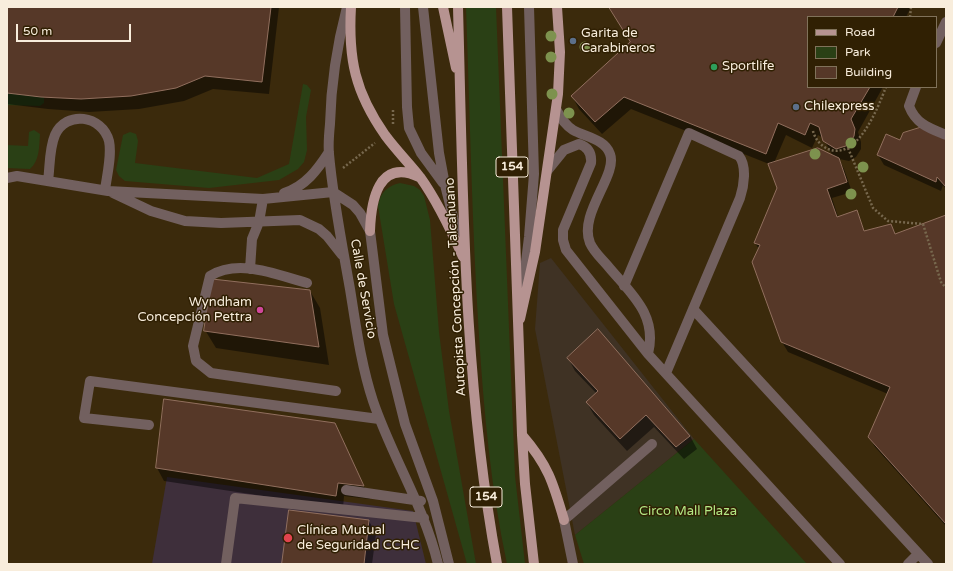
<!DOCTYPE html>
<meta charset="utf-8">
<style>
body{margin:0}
#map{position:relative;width:953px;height:571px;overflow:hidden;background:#3b2a0c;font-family:"Varela Round",sans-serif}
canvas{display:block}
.frame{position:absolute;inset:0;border:8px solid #f8eddc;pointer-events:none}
.legend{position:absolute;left:807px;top:16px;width:130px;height:72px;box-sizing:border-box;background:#302003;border:1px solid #80725a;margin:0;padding:5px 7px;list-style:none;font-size:12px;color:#f8eddc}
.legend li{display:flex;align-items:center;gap:8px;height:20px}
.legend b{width:20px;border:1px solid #80725a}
.scale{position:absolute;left:16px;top:24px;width:115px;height:18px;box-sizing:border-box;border:2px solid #f8eddc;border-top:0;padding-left:5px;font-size:12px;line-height:14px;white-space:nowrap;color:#f8eddc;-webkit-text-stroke:3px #302003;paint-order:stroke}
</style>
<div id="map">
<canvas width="953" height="571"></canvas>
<div class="frame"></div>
<ul class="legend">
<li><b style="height:5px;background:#b69391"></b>Road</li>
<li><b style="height:11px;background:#2a4015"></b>Park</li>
<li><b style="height:11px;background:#563828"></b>Building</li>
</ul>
<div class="scale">50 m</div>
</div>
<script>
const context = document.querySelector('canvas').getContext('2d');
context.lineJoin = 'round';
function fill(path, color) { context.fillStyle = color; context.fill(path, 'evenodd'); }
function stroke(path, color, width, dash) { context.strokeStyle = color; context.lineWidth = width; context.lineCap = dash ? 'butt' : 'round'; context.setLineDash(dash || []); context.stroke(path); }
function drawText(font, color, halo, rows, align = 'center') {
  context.font = font + ' "Varela Round",sans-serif'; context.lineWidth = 3; context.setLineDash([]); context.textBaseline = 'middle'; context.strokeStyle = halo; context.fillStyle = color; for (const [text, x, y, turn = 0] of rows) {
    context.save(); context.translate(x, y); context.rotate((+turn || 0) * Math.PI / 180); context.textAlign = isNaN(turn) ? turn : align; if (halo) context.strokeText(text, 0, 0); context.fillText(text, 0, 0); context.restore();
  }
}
const industrial = new Path2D(`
 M551,258l143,181 -119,96 -40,-206 5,-66z`);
const medical = new Path2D(`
 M167,477l246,34 13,53h-274z`);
const green = new Path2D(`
 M466,7h30l19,469 10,88h-18c-16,-75 -23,-151 -28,-228 -7,-109 -9,-219 -13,-329z
 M303,84l4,1 4,5 -5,27 1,33 -3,12 -6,7 -19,11 -70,8 -84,-7 -6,-5 -3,-6 7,-35 7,-3 6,2 2,7 -3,22 122,15 32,-14z
 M7,92l37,5v6l-4,3 -33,-1z
 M34,130l6,4c-1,12 0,26 -10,35l-23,-1v-23l21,1 1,-14z
 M400,183l14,3 6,4 4,6 6,24 9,112 10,79 27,153h-9l-73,-260 -16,-98c2,-13 9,-20 22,-23z
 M694,439l113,125h-223l-9,-29z`);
const shadow = new Path2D(`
 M7,7h272l-10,87 -56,-5 -29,12 -45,8 -50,3 -41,-3 -41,-5z
 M610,7h301l-5,10h-98v70h75l-25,45 3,10v7l-5,8 -7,4 -10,-2 5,10 8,23 -20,6 6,19 18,-6 9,21 25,-7 6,9 50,-18v310l-71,-79 -6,-10 19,-43 -100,-42 -6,-10 -23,-93 -4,-6 23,-55 -9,-24 -138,-55 -29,25 -23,-25 -7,-13 59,-54zM786,135l26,13 6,-13 5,3 10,18 -59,7z
 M946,138v51l-3,-4 -2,6 -57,-26 -6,-10 22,-13z
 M310,291l10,17 9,57 -113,-17 -11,-18z
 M568,358l122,78 7,13 -13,10 -30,-32 -27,24 -33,-36 -7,-12 10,-9 -22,-23z
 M165,400l169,24 36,75 -26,-3 -1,12 -179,-27 -7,-13z
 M290,511l79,10 7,13 -4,30h-89z`);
const building = new Path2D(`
 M7,7h264l-9,75 -57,-6 -29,12 -45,8 -50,3 -40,-2 -34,-4z
 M609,7h289l-5,10h-85v70h62l-19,32 4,10 -1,7 -5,9 -13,4 -13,-8 -4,-14 -9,-4 -5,12 -27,-12 -12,31 -142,-57 -29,25 -24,-26 59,-54z
 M922,127l24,10v50l-9,-10 -1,5 -59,-27 9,-21 14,6 3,-7z
 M818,148l21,10 8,24 -20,7 10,28 20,-7 7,21 27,-7 4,10 51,-19v309l-78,-87 22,-50 -109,-45 -29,-80 8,-17 -6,-2 23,-55 -9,-24z
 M212,279l98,11 9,57 -115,-16z
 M598,329l92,107 -14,11 -30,-32 -26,24 -34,-37 12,-11 -31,-33z
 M164,399l171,24 29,63 -26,-3 -2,13 -180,-28z
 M289,510l80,10 -5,44h-82z`);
const path = new Path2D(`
 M910,17l1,-10
 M393,124v-15
 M813,131c2,8 8,15 15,18 30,12 50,-42 58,-62
 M848,148l25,60 15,13 35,3 18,58 5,6
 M343,168l32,-25`);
const minor = new Path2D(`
 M347,7c-10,38 -16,77 -17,117 -1,10 -2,20 -1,30 4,45 13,90 21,135 6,37 11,76 23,112 19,56 51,105 65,163
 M405,7l2,100 2,21 12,25 22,30
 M423,7l16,146 6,32 15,59
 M936,43l10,-21
 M916,87l-7,19c7,18 20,22 37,29
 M556,109c4,8 9,16 17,21 12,7 32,9 37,24 8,21 -32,60 -20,89 4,9 11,15 17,22 23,28 51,49 41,89
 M547,171l17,-21 15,-6c9,3 13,9 12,19l-28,67v10l3,10 82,104 192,210
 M7,178l10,-2 91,15 155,8 70,-7 20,13 7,8 10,18 13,104 22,89 28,77 16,63
 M48,181c2,-14 1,-32 7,-46 11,-25 47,-20 54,6 3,14 -2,34 -4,49
 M113,193l38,18 34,10 36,2 79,-3 19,9 8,7 15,19
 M284,193c21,-6 34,-24 45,-41
 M250,269l2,-30 7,-17 4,-23
 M307,283c-30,-8 -68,-25 -97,-7l-17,70 3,15 15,12 125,18
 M624,286l65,-153 50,23c8,10 5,30 1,42l-74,175
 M522,294l7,-57 5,-63 -5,-167
 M693,309l235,255
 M149,425l-65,-7 6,-37 289,38
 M346,490l75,11
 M226,564l9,-66 189,20
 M573,564l-9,-44 88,-76
 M908,564l10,-10`);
const major = new Path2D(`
 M351,7c-3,52 4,85 34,128 11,15 24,28 35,42 18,25 31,53 43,80
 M443,7l13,61
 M458,7c5,186 5,373 39,557
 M507,7l15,428 3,49 9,80
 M370,231c1,-29 8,-74 49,-54
 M520,319l15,-67 23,-158 2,-42 -3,-45
 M522,435c26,30 31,47 42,85`);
const trees = [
 [551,36],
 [585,47],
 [551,57],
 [552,94],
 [569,113],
 [851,143],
 [815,154],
 [863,167],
 [851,194]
];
const markers = [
 [573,41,4,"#5c6f8a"],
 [714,67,4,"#2e9e5b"],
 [796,107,4,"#5c6f8a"],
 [260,310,4,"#d1479c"],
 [288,538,5,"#e0444e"]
];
const shields = [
 [512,167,32],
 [486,497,32]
];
const shieldNames = [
 ["154",512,167],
 ["154",486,497]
];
const poiNames = [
 ["Garita de",581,34],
 ["Carabineros",581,49],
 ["Sportlife",722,67],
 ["Chilexpress",804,107],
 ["Wyndham",252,303,"right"],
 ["Concepción Pettra",252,318,"right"],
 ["Clínica Mutual",297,531],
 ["de Seguridad CCHC",297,546]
];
const streetNames = [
 ["Autopista Concepción - Talcahuano",456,287,-93],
 ["Calle de Servicio",363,289,80]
];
const parkNames = [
 ["Circo Mall Plaza",688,512]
];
fill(industrial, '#3f3224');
fill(medical, '#3e2f3b');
fill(green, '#2a4015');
fill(shadow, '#0007');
fill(building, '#563828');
stroke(building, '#916f5e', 1);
stroke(path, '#77684e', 2.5, [2, 2]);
stroke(minor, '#72605f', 10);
stroke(major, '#b69391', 10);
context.fillStyle = '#7d924e';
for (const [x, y] of trees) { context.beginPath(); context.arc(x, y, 5.5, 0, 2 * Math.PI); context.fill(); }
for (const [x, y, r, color] of markers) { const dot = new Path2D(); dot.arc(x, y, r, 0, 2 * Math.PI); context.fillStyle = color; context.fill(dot); stroke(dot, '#302003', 1.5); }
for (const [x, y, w] of shields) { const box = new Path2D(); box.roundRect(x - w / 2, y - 10, w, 20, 3); context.fillStyle = '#302003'; context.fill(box); stroke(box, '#f8eddc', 1); }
drawText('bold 12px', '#f8eddc', null, shieldNames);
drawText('13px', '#f8eddc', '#302003', poiNames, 'left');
drawText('13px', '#f8eddc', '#302003', streetNames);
drawText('13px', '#b3e884', '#302003', parkNames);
</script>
